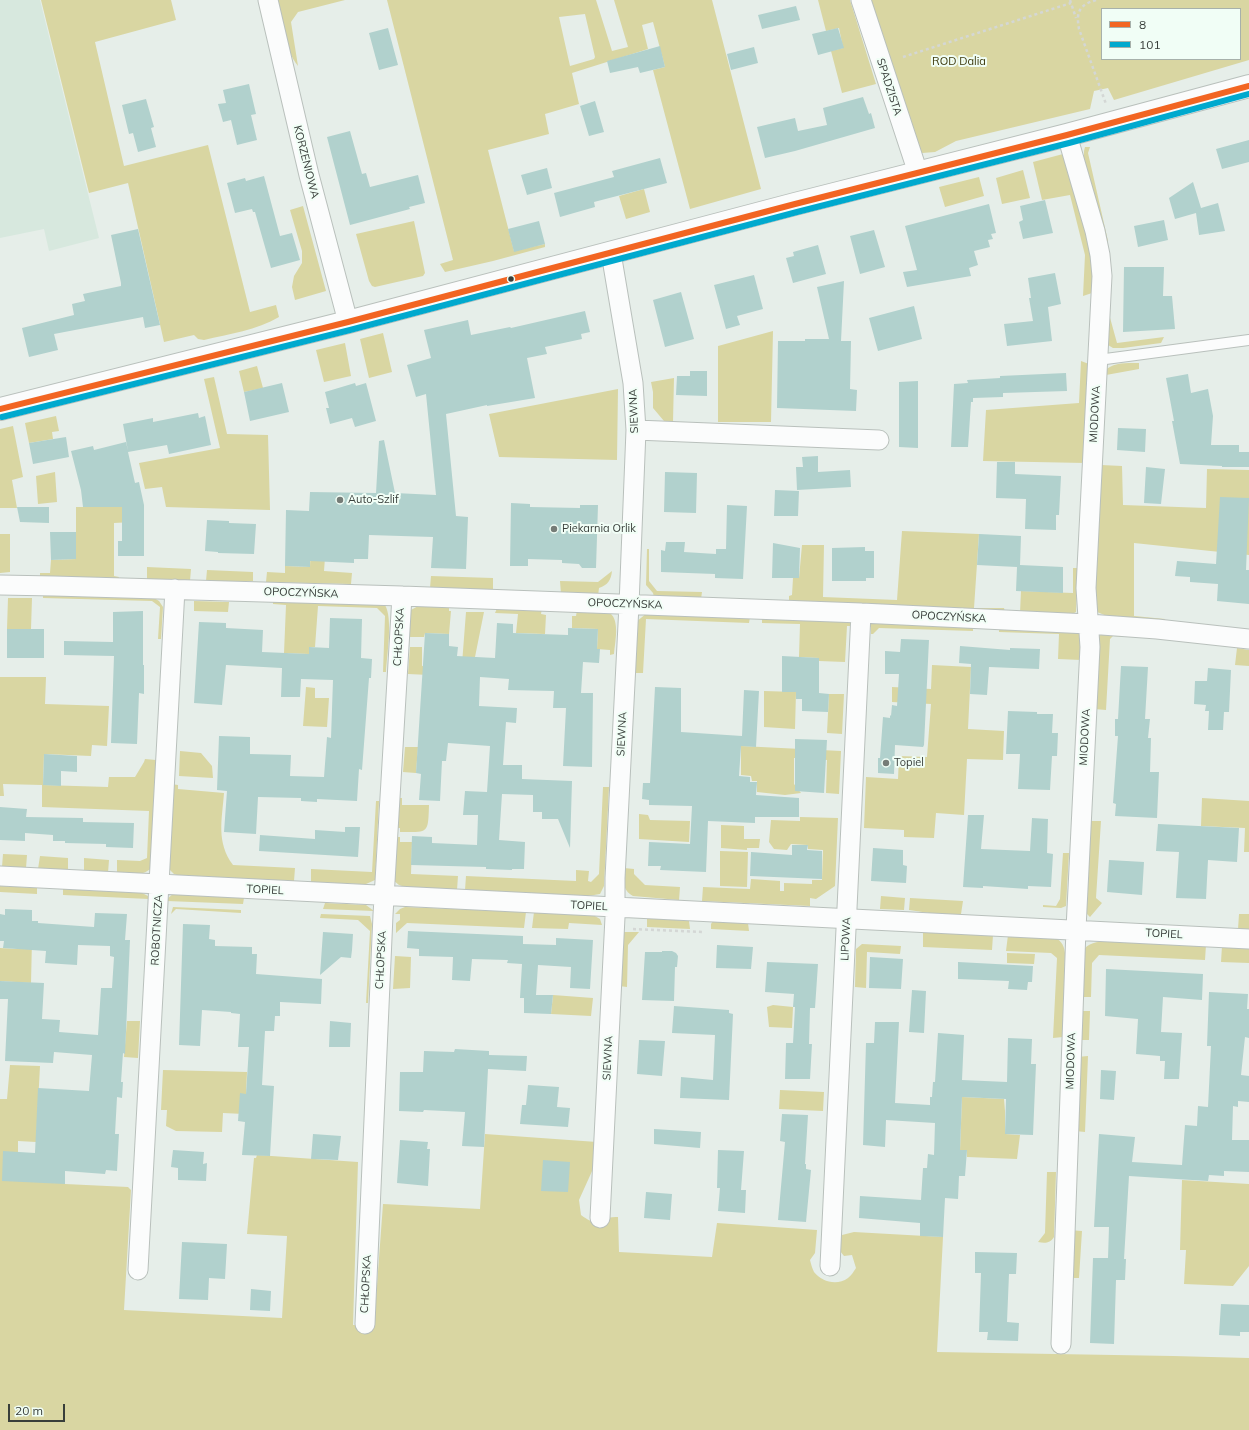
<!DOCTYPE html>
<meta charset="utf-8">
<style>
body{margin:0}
#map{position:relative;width:1249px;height:1430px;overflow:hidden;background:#e6eee9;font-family:Mulish,sans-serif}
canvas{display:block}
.legend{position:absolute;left:1101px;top:8px;width:140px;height:52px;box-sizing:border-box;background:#f1fef6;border:1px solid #a7b1ab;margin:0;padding:5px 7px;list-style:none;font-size:12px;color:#383e3a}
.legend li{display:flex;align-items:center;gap:8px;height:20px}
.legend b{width:20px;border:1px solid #a7b1ab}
.scale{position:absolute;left:8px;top:1404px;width:57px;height:18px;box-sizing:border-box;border:2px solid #383e3a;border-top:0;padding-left:5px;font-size:12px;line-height:14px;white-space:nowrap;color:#383e3a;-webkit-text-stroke:3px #f1fef6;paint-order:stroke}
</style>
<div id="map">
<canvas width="1249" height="1430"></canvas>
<ul class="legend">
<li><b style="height:5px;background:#f26522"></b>8</li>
<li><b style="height:5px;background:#00a9ce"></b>101</li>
</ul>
<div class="scale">20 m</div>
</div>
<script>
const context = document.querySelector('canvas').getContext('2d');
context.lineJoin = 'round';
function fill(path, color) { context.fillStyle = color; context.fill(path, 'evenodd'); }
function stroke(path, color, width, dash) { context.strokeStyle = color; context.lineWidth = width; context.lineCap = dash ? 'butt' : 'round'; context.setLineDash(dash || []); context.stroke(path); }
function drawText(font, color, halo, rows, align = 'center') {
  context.font = font + ' Mulish,sans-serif'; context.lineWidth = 4; context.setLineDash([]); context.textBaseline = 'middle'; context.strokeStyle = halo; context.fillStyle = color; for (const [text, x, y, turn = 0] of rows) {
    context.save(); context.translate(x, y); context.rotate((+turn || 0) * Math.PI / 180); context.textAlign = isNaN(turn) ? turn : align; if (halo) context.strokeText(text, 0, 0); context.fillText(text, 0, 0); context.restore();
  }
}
const built = new Path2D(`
 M0,0h40l59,238 -50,13 -5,-22 -44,9z`);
const green = new Path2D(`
 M41,0h130l5,20 -81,22 29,124 84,-21 42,167 26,-7 3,12c-22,13 -50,17 -75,23l-6,-1 -4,-4 -30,7 -36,-159 -39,10z
 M278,0h67l-47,12 -7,10 7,44c-14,-18 -16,-44 -20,-66z
 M387,0h209l16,51 16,-4 -14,-47h98l49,189 -71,20 -37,-139 12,-3 -12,-45 -11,3 6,24 -76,24 7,31 -34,10 4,20 -61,16 26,101 31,-7v3l-52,14 -48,11 -5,-8 13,-4zM585,14l10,43 -1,2 -24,7 -11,-49z
 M818,0h32l26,84 -34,9 -11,-42 12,-3 -4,-20 -13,3z
 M870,0h379v60l-135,40 -6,-12 -14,3 -4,18 -134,32 -21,11 -13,1 -5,-10zM1102,9h138v50h-138z
 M1085,147h5l-2,6 20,88 -3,1 -21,-82v-9z
 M1063,154l27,92 3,18 -1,29 -9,3 2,-41 -15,-60 -28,5 -9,-38z
 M1023,170l7,28 -28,6 -6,-26z
 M979,177l5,19 -39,11 -6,-20z
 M644,189l6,23 -24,7 -7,-23z
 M303,206l23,85 -31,9 -3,-13 2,-11 8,-13v-12l-12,-41z
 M414,221l10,47 1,5 -2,3 -48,11 -3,-1 -3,-5 -13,-47z
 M1109,314l8,29 47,-6 -3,6 -38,5h-10l-5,-3 -2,-5z
 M773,331l-2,91h-53v-76z
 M383,333l9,39 -23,6 -9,-39z
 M345,343l6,33 -27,6 -8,-32z
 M1081,361l8,3 -4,99 -102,-2 3,-51 93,-7z
 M1139,363v6l-33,6 -5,90 21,1 1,39 83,3 1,-39 42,1v85l-115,-12v73l31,3 -1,3 -57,-6 -10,-4 -5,-8 13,-233c7,-9 23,-8 34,-8z
 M257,366l6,22 -19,4 -5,-21z
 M214,377l13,57 41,1 2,75 -104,-3 -4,-20 -17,2 -6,-26 81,-15 -16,-69z
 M674,378l-1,44 -9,-1 -11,-13v-16l-2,-10z
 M618,389l-1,71 -118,-3 -10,-43z
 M56,416l3,15 -7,1 1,7 -24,4 -4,-20z
 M13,426l10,51 -11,3 5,28h-17v-79z
 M55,472l2,30 -19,2 -2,-28z
 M76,507h58l-1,15 -19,1v53l5,1 -1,4 -78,-3v-5h10l1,-13 25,-1z
 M327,530l-3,41 28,2 -1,11 -85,-2 1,-10 18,1v-7l25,1 1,-26z
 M902,531l77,3 -5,74h30l1,4 -216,-11v-5l3,-1 1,-17h6l3,-33h22l-1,52 74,3z
 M0,534h10v38l-10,1z
 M647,549h2v32l8,10 45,1 -1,7 -47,-2 -1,-4 -7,-8z
 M147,567l44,2 -1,12 -43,-1z
 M1073,568h5l-2,44 -6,3 -50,-2 1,-22 52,2z
 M207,570l46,2v9h-47z
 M612,571c-1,9 -4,14 -13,17l-1,8 -37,-2 -1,-13 38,1z
 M431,576l62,2v12l-63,-2z
 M43,594l111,4 5,3 4,6 -2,32h-3l2,-32 -8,-6 -109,-3z
 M8,598h24l-1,31h-24z
 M194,601l35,1 -1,10 -34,-1z
 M273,601l112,4c8,13 2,50 1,67h-3l2,-56 -8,-8 -59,-2 -3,41h-5l-1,7 -25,-1 2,-48 -13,-1z
 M420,605h29v6h2l-2,23 -24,-1 -1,4h-14v-2l-4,-1 5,-24z
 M498,606l44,2 -1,6 5,1 -1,19 -29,-1 2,-19 -23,-1z
 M577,610l33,3c10,8 5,29 4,41l-4,1v-5l-13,-1 1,-20 -26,-1v-12h4z
 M466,612h18l-9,45 -14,20z
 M647,613l103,4 -1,6 -103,-4 -3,54h-11l4,-51z
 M762,618l89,4 1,4h-5l-2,36 -26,-1v-3l-20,-1 1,-33 -38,-1z
 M871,623l102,4v4l-94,-3 -6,6h-2v-7h-4z
 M999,628l76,2 6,3v27l-23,-1 1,-25 -60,-2z
 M1128,633l-1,4 -14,-1 -3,3 -4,71 -12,-1 5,-72 2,-3z
 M410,647h12v19l29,2 -1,8 -42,-2z
 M1237,648l12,2v16l-14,-1z
 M932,665l39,2 -3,62 36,2 -1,29 -36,-1 -3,56 -28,-2 -2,25 -30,-1v-7l-40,-2 2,-51 32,2 1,-23 28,1 4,-53 -39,-2v-15l39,2z
 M0,677h46l-1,27 64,2 -2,40 -15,-1 -1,11 -47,-2 -1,31 65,2 1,-10h26l9,-15 1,-3 11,1 -5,108c-8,9 -23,6 -34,5v-13l23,1 7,-3 2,-47 -107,-4v-22l-39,-1 1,12h-4z
 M306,687l9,1v10h14l-2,29 -24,-1z
 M764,691l32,1 -1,37 -31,-2z
 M829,694h15l-2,40 -15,-1z
 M741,746l100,5 -2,43 -13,-1 1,-33 -33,-2v26l7,9 -16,2 -28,-3v-11h-5l-1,-5 -10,-1z
 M405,747h13l-2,26 -13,-1z
 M180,751l21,2 11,13 1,12 -34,-2z
 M171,784l7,1v4l46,4c-2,27 -8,49 9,72l62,3 -1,13 -117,-6 -3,-1 -5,-5z
 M603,787h6l-5,99 -4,8 -12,2 -123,-6 1,-14 110,5v-11l13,1 -1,10 3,1 8,-8z
 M395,798h7v7h27c-1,29 0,27 -29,27v-4h-6z
 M1202,798l47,3v51h-5l1,-24 -44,-2z
 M376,801h3l-4,79 -9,4h-5l-50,-2v-13l61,3z
 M639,814l9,1 2,5 40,1 -1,21 -50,-3z
 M800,817l38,1 -3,68 -19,13 -6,-1v8l-108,-5 1,-14 47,2 1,-10 29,2v10h4v-8l28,1v-4h10l1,-30 -15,-1v-4l-17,-1 -4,6 -13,-1 -5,-7 2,-22 29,1z
 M1089,821h12l-5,77 6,5 -12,14 -3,-3 -2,-9z
 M721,825l23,1v13h16l-1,9h-12v2l-26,-2z
 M393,837h7v5h12l-1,32 47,2 -1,14 -52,-3 -6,-2 -6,-5z
 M720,851l28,1 -1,35 -27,-1z
 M1063,853h6l-3,53 -5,2 -18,-1v-2l13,1 4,-7z
 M3,854l24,1 -1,13 -24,-1z
 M40,856l28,2v12l-30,-1z
 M84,858l25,2 -1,13 -24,-2z
 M624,868l10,1v5l11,11 35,2 -1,13 -46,-4c-11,-6 -10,-16 -9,-28z
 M0,886l37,2v6l-37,-2z
 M63,889l79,4 6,3 1,3 -86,-4z
 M173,894l71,4 -1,6 -76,-3 1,-3z
 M881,896l24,2 -1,12 -24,-1z
 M910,898l53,3 -2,13h-25l-27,-4z
 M325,903l41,2 8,6 -51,-2z
 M173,907l68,3v3l-65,-4 -5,5z
 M405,907l121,5 -2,16 -117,-5 -11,10v-10l4,-3v-6h-5l5,-5z
 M534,912l59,3 7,4 2,6 -33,-2 -1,6 -36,-1z
 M321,914l49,2 2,8 -4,79h-2l4,-72 -12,-11 -38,-2z
 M1239,914h10v15h-11z
 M647,918l42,3 1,8 -43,-2z
 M713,921l35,2 1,8 -38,-2v-5z
 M923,931l70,4 -1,15 -69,-3z
 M622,932h17l-11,13 -1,42 -8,-1z
 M1008,935l44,2c8,2 12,7 13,16l-2,84 -10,1 4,-80 -6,-5 -45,-2z
 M32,940l-1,43 -31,-2v-33l17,1z
 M1107,941l99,4 -1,15 -106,-5 -7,8 -1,34h-11l2,-45c6,-10 15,-10 25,-11z
 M862,944l39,2 -1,8 -33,-2 -1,36 -11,-1 1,-38z
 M1222,946l27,2v15l-28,-1z
 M1007,953l28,1 -1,10 -27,-1z
 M395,956l16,1 -1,31 -17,1z
 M553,995l40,3 -2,18 -40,-2z
 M773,1005l20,2 -1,21 -23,-1 -2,-20z
 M1079,1011h11l-1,29h-11z
 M127,1021h13l-2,37 -14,-1z
 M1088,1056l-3,76 -10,-1 2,-74z
 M10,1065l30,1 -4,76 -18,-1v11l47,32 63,3 3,3 -7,120 158,8 5,-82 -40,-2 7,-76h2l1,-3 101,7 -5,163 21,1 9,-122 97,5 5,-75 112,8 -4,27 -14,31 2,15c18,14 18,1 37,2l1,35 93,5 5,-34 100,7 -2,23 -5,7c1,4 2,8 4,12 8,10 23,14 34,6 3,-2 6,-7 8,-10l-4,-13 -8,1 -4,-5 -2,-15 16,-4 89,5 -6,115 236,4 76,2v72h-1249v-331h7z
 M163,1070l84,2 -1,22h-6v6l4,14 -21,-1 -1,19 -46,-1 -10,-5 1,-16h-6z
 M780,1090l44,2 -1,19 -44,-2z
 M962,1097l42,2 1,12v23l15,1 -3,24 -50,-2v-7h-7z
 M1047,1172h9l-2,65c-4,7 -10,6 -16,5l7,-9z
 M1182,1180l67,4v82l-16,20 -49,-2 2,-34h-6z
 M1069,1230l13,1 -3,47h-5l-2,-2z`);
const building = new Path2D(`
 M796,6l4,14 -38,9 -4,-14z
 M388,28l10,37 -19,5 -10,-37z
 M838,28l6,20 -26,7 -6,-21z
 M660,46l5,21 -25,6 -2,-6 -28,6 -3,-12z
 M754,47l4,16 -27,7 -4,-16z
 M249,84l7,30 -5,1 6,25 -20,5 -6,-25 -8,2 -5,-18 8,-1 -3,-13z
 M863,97l6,17 2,-1 4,15 -80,23 -30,7 -8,-31 38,-9 3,13 29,-6 -4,-17z
 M146,99l8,28 -3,1 5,19 -18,5 -5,-19 -4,1 -7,-29z
 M595,101l9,31 -15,4 -9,-30z
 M350,131l12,43 4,-1 4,14 48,-12 7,28 -16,4 1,2 -60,16 -23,-88z
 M1249,140v22l-27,7 -6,-20z
 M660,158l7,25 -73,19 1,5 -35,10 -6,-24 60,-16 -2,-6z
 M547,168l5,20 -25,7 -6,-20z
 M264,176l16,60 12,-3 8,27 -29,8 -16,-56h-2l-1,-3 -17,4 -8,-30 18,-5 1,3z
 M1193,182l8,26 17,-5 7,28 -26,4 -3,-22 -21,6 -6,-21z
 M1045,200l8,33 -30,6 -4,-17 4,-2 -3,-14z
 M989,204l7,29 -5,1 2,5 -5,1 2,7 -16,4 4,14 -9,3 2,8 -64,11 -4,-15 14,-2 -12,-44z
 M1164,220l4,20 -30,7 -4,-21z
 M539,221l6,23 -31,8 -6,-23z
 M138,229l22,96 -15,3 -2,-11 -89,17 4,16 -29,7 -7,-29 52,-13 -2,-11 13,-3 -2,-7 38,-8v-3l-10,-48z
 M874,230l11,37 -25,7 -10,-38z
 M818,245l8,29 -33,9 -7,-25 8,-2 -1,-4z
 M1124,267h40l-1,29h9l3,33 -52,3z
 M1055,273l6,31 -13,3 4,34 -45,5 -3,-22 29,-3 -4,-23h2l-3,-20z
 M754,275l9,34 -26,7 3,9 -14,4 -12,-44z
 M844,281l-3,60h10l-1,48 7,1 -1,21 -79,-3 1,-67h27v-2h24l-12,-52z
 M681,292l13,47 -29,8 -12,-47z
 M914,306l8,33 -44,12 -9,-33z
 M585,311l5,21 -9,2 1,5 -37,8 2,7 -20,4 8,40 -48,8v-1l-41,9 10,102 12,1 -2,52 -35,-1 2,-31 -64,-2 -1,24h-14v4l-44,-2v6l-25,-1 1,-56 23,1 1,-19 66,1 3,-52 5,-1 11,53 41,2 -10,-101 -10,3 -9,-32 24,-7 -7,-28 44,-10 3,15 39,-8 1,1z
 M690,371h17v25l-31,-1 1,-19h13z
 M1066,373l1,18 -64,2v4l-30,1v4h-2l-3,45h-17l3,-63 14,-1 -1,-3 33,-2v-2z
 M1188,374l3,19 17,-4 5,27 -2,29h28v7h10v15h-27v-1l-42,-2 -8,-43h2l-8,-43z
 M918,381v67l-19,-1v-65z
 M282,383l7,29 -39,9 -6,-29z
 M355,383l1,3 10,-3 10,38 -21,6 -3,-9 -22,6 -4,-16h3l-4,-16z
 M198,413l1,5 6,-2 6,29 -42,9 -2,-9 -39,7 7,31 4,-1 5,23v51h-26v-15h4v-34h-39l-2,-17 -10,-39 22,-5 1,4 32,-8 2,9 -5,-27 30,-6v4z
 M1118,428l28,1 -1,23 -28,-2z
 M66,437l3,20 -36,7 -4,-21z
 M818,456v16l32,-2 1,17 -54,3 -1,-23h7l-1,-10z
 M997,462h18v12l46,2 -2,39h-3v15l-31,-1 1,-30 -30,-1z
 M1146,467l19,2 -4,35 -17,-1z
 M665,472l32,1 -1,40 -32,-1z
 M775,490l24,1 -1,25h-24z
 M1220,497l29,1 -3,72h3v34l-32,-3 1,-17 -28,-2v-5l-15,-1 2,-15 39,3z
 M511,503l19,1v3l50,1v-3h18l-2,63h-14l-3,-4 -17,-1v-3l-34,-1v7h-18z
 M727,505l20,1 -4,73 -28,-1v-4l-54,-2v-22l4,1 1,-9h19l-1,10 32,2v-5h10z
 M17,507h32v16l-29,-1z
 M207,520l22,1v2l27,1 -2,30 -36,-1v-1l-13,-1z
 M50,532h26v27l-25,1z
 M979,534l42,2 -1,29 43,2v26l-47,-2 1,-24 -40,-2z
 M773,543l27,5 -1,30h-27z
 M865,547v4h9v27h-8v3h-34v-33z
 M143,611v54h1v29l-5,-1 -2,51 -26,-1 3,-87 -50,-1v-14l49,1v-30z
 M330,618l32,1 -1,39 11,1 -1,19h-2l-7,92 -3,-1 -2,32 -40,-2v3l-16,-1v-3l-43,-1 -2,37 -32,-2 3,-41 -10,-1 2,-54 31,1v17l41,1 -1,21 34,1 3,-40 4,1 2,-58 -32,-1 -1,18h-19l1,-29 -56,-3 -4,40 -28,-2 5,-81 27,1v5l37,2 -1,22 47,2v-7l20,1z
 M497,623l16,1v9l55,2v-7l30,1 -1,20h3l-1,14 -16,-1 -2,31h12l-1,74 -29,-1 3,-58h-13l1,-17 -46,-1 1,-11 -29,-2 -1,29 38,2 -1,15 -10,-1 -3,43h19v14l50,2 -2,67 -12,-29h-16v-7h-9v-17l-31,-1 -3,46 26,2 -1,27h-12v1l-26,-1v-2l-75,-2 1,-29 20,1v6l45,2 1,-30h-15l2,-24 22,1 3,-46 -42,-3 -2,18h-4l-2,40 -21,-1 2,-26 -5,-1 9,-140 24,1v12l9,1 -1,9 38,2z
 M7,629h37v29h-37z
 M901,639l28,1 -5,105 -1,2 -28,-2 -1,29 -16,-1v-15h2l3,-41 7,1v-3l1,1 1,-11 5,1 2,-32h-14v-23l15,1z
 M960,646l50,4v-2l30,1 -1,20 -50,-2 -2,28 -17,-1 1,-30 -12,-1z
 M782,656l37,2v35l10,1 -1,18 -26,-1v-12h-6v-7h-14z
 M1121,666l27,1 -3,52h5l-2,19h3l-1,34h9l-2,46 -42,-2 1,-12 -3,-1 5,-67h-3v-17h3z
 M1208,668l23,2 -2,42h-5l-1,18h-15l1,-19h-4l1,-6 -12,-1 1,-23h12z
 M655,687l26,1v44l61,4 2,-46 15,1 -3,56 -15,-1 -2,30 11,1v5h7l-1,13 43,3v19h-44v6l-47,-2 -2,51 -46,-2 1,-4h-13l1,-24 41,2 2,-38 -43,-1v-5l-7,-1 1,-16h7z
 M1008,711l29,1v2h16l-1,19h6l-1,23h-5l-2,34 -32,-1 2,-35h-14z
 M795,739l32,1 -3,53 -29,-2z
 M44,754l33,2v16l-16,-1v15l-18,-1z
 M0,807l27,2 -1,8 57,1v4l51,1 -1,25 -27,-1v-3l-41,-1v-2h-12v-6l-28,-2v8l-25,-1z
 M968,815h16l-3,34 49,2 2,-33 16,1 -1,34 6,1 -2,33 -23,-1v3l-45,-3v2l-20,-1z
 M1158,824l81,4 -2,34 -29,-2 -2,39 -30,-1 3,-46 -23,-1z
 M345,827h15l-2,30 -99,-6 1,-16 55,4v-9l30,2z
 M792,845h16l-1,5 15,1v28l-72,-3 1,-24 41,3z
 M873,848l30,2v15l4,1 -1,17 -35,-2z
 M1109,860l35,2 -2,33 -35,-3z
 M5,909l27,1v11h6v2l56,4 1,-14 32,1 -2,26h5l-5,114 -2,-1 -2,29h2l-1,16 -5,-1 -2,37h4l-2,37 -11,-1 -1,4 -40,-3v13l-63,-3 1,-30 32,2 3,-65 51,3 3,-36 -38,-3 -1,11 -48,-2 3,-62h-8v-18l44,2 -2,36 18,1 -1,12 39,3 3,-47h11l2,-31 -4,-1v-10l-32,-1 -1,20 -32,-2 1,-12 -43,-3 1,-7h-4v-27l5,1z
 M183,924l27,1 -1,14 6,1v6l37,1v7h5l-1,20 66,5 -1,25 -41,-2v14h-5l-1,15h-9l-3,54 12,1 -4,70 -28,-1 3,-33 -7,-1 2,-28 6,1 3,-47h-11l2,-33 -9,-1v-1l-29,-2 -2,36 -21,-1z
 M408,931l115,5v8l33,1v-7l37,2 -3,49 -20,-1 1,-21 -33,-2 -2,30h17l-2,19 -27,-1v-15h-4l2,-34 -15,-1 1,-3 -36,-1 -2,22 -18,-1 1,-23 -34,-1v-7l-12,-1z
 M323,932l30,2 -1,16 -1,8 -10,-1 -21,18z
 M717,945l36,2 -2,22 -35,-1z
 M662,951h10l4,2 2,3 -1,11h-2l-1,34 -32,-1 3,-48h17z
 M870,957l33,2 -2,30 -32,-1z
 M767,962l51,2 -3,44h-5l-1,36h3l-2,35h-25l1,-36h7l2,-36h-2l1,-13 -29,-2z
 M958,962l75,4 -1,16h-4l-1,8 -19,-1 1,-8 -51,-2z
 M1106,969l97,5 -1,26 -39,-3 -2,35 21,1 -3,46h-15l1,-18h-5v-5l-24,-2 2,-35 -33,-3z
 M912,990l14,1 -2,42 -15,-1z
 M1209,992l39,2 -1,15h2v29l-4,-1 -4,38 8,1v26l-11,-1v6l-5,-1 -1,34h17v32l-25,-1v5l-15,-1 -1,6 -79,-5 -5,83h2l-1,21h-9l-2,64 -24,-1 3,-85h15l1,-31h-15l5,-93 36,3 -3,25 50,3 3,-40 12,1 1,-20 10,1 3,-61h-4z
 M674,1006l55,4v3l4,1 -4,86 -49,-2 1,-21 32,3 2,-45 -43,-2z
 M330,1021l21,2 -1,24h-21z
 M875,1022h24l-4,81 35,2v-8h2l1,-15h2l3,-49 26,2 -2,45 45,2 1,-44 24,1 -1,25h5l-3,71 -28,-1 1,-35 -44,-2 -2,53h7l-2,26h-6l-1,23 -13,-1 -2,39 -23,-1v-13l-61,-5 1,-22 61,4 2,-32h4l1,-14 6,1 1,-32 -49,-3 -1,27 -22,-2 3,-102h8z
 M639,1040l26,1 -3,35 -25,-2z
 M455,1049l34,2v4l38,1 -1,15 -38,-2 -4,78 -22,-1 3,-34 -41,-2 -1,2 -24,-1 1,-39h23l1,-21 30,1z
 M1101,1070l15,1 -2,29 -14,-1z
 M528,1085l31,2 -2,20 13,1 -2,19 -48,-3 2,-19h4z
 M782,1114l26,1 -3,49h1v5l5,1 -5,52 -28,-2 7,-78 -5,-1z
 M654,1129l47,3 -1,16 -46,-4z
 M313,1134l28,2 -3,24 -27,-1z
 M400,1140l28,2 -1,7h3l-2,37 -31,-3z
 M173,1150l31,2 -1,12 4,-1 -1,18 -28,-1v-12l-7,-1z
 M718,1150l26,1 -3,39h5l-1,23 -27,-2 2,-23h-3z
 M543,1160l27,2 -2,30 -27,-1z
 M646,1192l26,2 -2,26 -26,-2z
 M182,1242l45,2 -2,35 -16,-1 -1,22 -29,-1z
 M975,1252l42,1 -1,21h-7l-2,48 12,1 -1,18 -31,-1 1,-8h-9l2,-59h-6z
 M251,1289l20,2 -1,20 -20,-1z
 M1221,1304l28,1v27h-9v4l-21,-1z`);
const path = new Path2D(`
 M1070,0l6,18
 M1096,0c-17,5 -20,12 -17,29l27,75
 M903,57l168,-54
 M633,929l71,3`);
const lane = new Path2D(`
 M1098,360l151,-20`);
const street = new Path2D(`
 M268,0l41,175 39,147
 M861,0l57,173
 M636,430l243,10
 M0,585l54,1 348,10 459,17 227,11 69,5 92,10
 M0,876c416,24 833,39 1249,63
 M600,1218l15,-301v-39l14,-273 7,-175 -3,-47 -22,-130
 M830,1266l31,-653
 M138,1270l37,-681
 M365,1324l18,-409 19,-319
 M1061,1344l15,-415 14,-282 -4,-59 16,-312 -2,-21 -5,-24 -28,-96`);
const secondary = new Path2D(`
 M0,409l348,-87 447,-118 272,-69 182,-49`);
const bus1 = new Path2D(`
 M0,409l348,-87 447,-118 272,-69 182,-49`);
const bus2 = new Path2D(`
 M2,417l348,-87 447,-118 272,-69 180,-49`);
const markers = [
 [511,279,3.5,"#383e3a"],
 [340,500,4,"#757c77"],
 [554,529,4,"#757c77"],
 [886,763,4,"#757c77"]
];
const parkNames = [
 ["ROD Dalia",959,62]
];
const streetNames = [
 ["SPADZISTA",889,87,72],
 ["KORZENIOWA",306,162,76],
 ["SIEWNA",634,411,-92],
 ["MIODOWA",1095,414,-87],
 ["OPOCZYŃSKA",301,593,2],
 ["OPOCZYŃSKA",625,604,2],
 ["OPOCZYŃSKA",949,617,3],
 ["CHŁOPSKA",399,637,-87],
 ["SIEWNA",622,734,-87],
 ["MIODOWA",1085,737,-87],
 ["TOPIEL",265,890,3],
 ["TOPIEL",589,906,3],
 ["ROBOTNICZA",157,930,-87],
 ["TOPIEL",1164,934,3],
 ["LIPOWA",846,939,-87],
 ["CHŁOPSKA",381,960,-87],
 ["SIEWNA",608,1058,-87],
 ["MIODOWA",1071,1061,-88],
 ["CHŁOPSKA",366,1284,-87]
];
const poiNames = [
 ["Auto-Szlif",348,500],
 ["Piekarnia Orlik",562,529],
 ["Topiel",894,763]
];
fill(built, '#d7e8de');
fill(green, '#d9d6a2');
fill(building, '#b1d1cd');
stroke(lane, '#b9c0bc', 12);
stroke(street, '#b9c0bc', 21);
stroke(secondary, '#b9c0bc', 24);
stroke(path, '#d4d7d5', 2.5, [3, 3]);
stroke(lane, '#fbfcfc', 10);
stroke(street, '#fbfcfc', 19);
stroke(secondary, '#fbfcfc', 22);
stroke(bus1, '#f26522', 6);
stroke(bus2, '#00a9ce', 6);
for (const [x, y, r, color] of markers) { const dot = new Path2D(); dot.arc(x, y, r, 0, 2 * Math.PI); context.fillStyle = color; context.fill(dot); stroke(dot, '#f1fef6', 1.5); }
drawText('11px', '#3c380b', '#f1fef6', parkNames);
drawText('11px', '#383e3a', '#f1fef6', streetNames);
drawText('11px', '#383e3a', '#f1fef6', poiNames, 'left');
</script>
